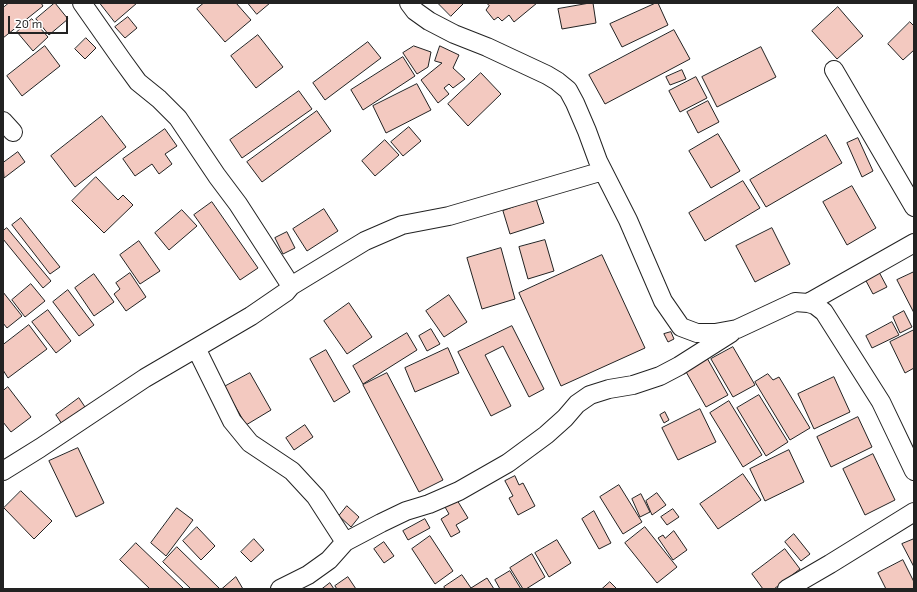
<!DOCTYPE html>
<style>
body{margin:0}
#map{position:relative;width:917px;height:592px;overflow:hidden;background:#fff;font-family:"Exo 2",sans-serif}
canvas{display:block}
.frame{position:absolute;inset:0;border:4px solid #222;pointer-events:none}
.scale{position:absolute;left:8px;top:16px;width:60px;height:18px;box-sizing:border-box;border:2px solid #222;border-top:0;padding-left:5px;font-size:12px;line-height:14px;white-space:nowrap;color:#222;-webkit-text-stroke:3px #fff;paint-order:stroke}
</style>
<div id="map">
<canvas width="917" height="592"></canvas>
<div class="frame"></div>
<div class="scale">20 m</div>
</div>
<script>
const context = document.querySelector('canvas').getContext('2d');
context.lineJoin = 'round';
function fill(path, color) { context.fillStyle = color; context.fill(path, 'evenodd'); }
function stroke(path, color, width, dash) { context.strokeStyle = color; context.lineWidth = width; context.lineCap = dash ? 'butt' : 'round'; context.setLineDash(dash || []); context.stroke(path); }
const building = new Path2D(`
 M9,3h32l2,3 -40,32v-30z
 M55,3l13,16 -19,16 -13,-16z
 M100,3h37l-22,19z
 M204,3h32l15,17 -26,22 -28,-33z
 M248,3h22l-13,11z
 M438,3h26l-13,13z
 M487,3h50l-23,19 -5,-7 -7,6 -4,-4 -4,3 -8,-10 3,-4z
 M590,3h3l3,20 -34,6 -4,-20z
 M656,3h2l10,22 -46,22 -12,-23z
 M838,7l25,29 -26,23 -25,-28z
 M128,17l9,11 -12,10 -10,-11z
 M32,19l16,18 -15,14 -16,-19z
 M910,22l4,4v24l-11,10 -15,-16z
 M674,30l16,29 -85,45 -16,-29z
 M258,35l25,32 -27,21 -25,-32z
 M86,38l10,10 -11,11 -10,-10z
 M368,42l13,16 -56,42 -12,-17z
 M45,46l15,20 -38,30 -15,-20z
 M414,46l17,6 -3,15 -11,7 -14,-21z
 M440,46l19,9 -6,13 12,11 -12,9 -4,-4 -5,4 5,6 -11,9 -17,-23 21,-17 -7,-2z
 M761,47l15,30 -59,30 -15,-30z
 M403,57l12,19 -52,34 -12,-20z
 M682,70l4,9 -16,6 -4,-8z
 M481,73l20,21 -33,32 -20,-22z
 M696,77l11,21 -27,14 -11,-21z
 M417,84l14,26 -45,23 -13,-27z
 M299,91l13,18 -70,49 -12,-18z
 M708,101l11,21 -21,11 -11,-21z
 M317,111l14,20 -69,51 -15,-20z
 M102,116l24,31 -51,40 -24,-31z
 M409,127l12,14 -18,15 -12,-14z
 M165,129l12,17 -12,8 7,10 -13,10 -7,-10 -17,12 -12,-17z
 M718,134l22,37 -29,17 -22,-37z
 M826,135l16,28 -76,44 -16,-27z
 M858,138l15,33 -11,6 -15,-34z
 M385,140l14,15 -24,21 -13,-15z
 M18,152l7,10 -21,16 -1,-15z
 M96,177l22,23 5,-5 10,10 -29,28 -32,-32z
 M743,181l17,27 -55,33 -16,-28z
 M852,186l24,42 -29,17 -24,-43z
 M536,199l8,24 -34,11 -7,-23z
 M212,202l46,66 -18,12 -46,-65z
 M324,209l14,22 -31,20 -14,-22z
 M182,210l15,16 -28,24 -14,-17z
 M21,218l39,49 -10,7 -38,-49z
 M7,228l44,53 -8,7 -40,-49v-8z
 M772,228l18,36 -35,18 -19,-36z
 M287,232l8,16 -12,6 -8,-16z
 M545,240l9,31 -26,8 -9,-32z
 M139,241l21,30 -20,13 -20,-29z
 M501,248l14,51 -33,10 -15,-51z
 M602,255l43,93 -84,38 -42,-93z
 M879,272l8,15 -14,7 -8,-15z
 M914,272v41l-17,-33z
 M130,273l16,24 -20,14 -12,-17 6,-5 -4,-6z
 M94,274l20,28 -20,14 -19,-28z
 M31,284l14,17 -20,16 -13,-17z
 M68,290l26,35 -15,11 -26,-34z
 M3,292l19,24 -15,12 -4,-5z
 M449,295l18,27 -23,15 -18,-26z
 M349,303l23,34 -25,17 -23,-33z
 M48,310l23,31 -15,12 -24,-31z
 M904,311l8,16 -12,6 -7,-16z
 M892,322l7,13 -27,13 -6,-12z
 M29,325l18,24 -39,29 -5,-8v-25z
 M512,326l32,63 -15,8 -26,-51 -18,9 26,51 -20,10 -33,-64z
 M431,329l9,15 -13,7 -8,-15z
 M914,330v38l-9,5 -15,-31z
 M671,332l3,7 -6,3 -4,-8z
 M407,333l10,17 -54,34 -10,-18z
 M733,347l22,38 -22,12 -22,-38z
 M448,348l11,25 -44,19 -10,-24z
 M326,350l24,42 -16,10 -24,-43z
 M707,358l21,37 -22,12 -21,-37z
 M250,373l21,37 -25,15 -22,-38z
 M387,373l56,107 -24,12 -56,-107z
 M768,374l5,6 6,-3 31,51 -20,12 -35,-58z
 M834,377l16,35 -36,17 -16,-35z
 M8,387l23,30 -20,15 -8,-10v-31z
 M759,395l29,47 -22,14 -29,-48z
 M79,398l6,9 -23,17 -6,-9z
 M729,401l33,54 -19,12 -33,-54z
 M700,409l16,33 -38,18 -16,-32z
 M665,412l4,8 -5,3 -4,-8z
 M858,417l14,30 -41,20 -14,-30z
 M305,425l8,12 -19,13 -8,-12z
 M78,448l26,55 -28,14 -27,-56z
 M789,450l15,32 -39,19 -15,-32z
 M873,454l22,46 -30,15 -22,-46z
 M743,474l18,26 -43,29 -18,-25z
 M515,476l4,9 4,-2 12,23 -17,9 -9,-17 4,-2 -8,-15z
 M619,485l23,37 -19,12 -23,-37z
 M21,491l31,30 -18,18 -30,-31z
 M657,493l9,12 -14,10 -6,-14z
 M641,494l9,18 -10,5 -8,-18z
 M457,500l11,18 -12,7 4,7 -9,5 -10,-18 8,-5 -4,-7z
 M347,506l12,11 -8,10 -12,-11z
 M177,508l16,12 -27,36 -15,-13z
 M673,509l6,8 -12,8 -6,-8z
 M594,511l17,32 -12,6 -17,-30z
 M425,519l5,9 -22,12 -5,-9z
 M197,527l18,19 -14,14 -18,-19z
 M645,527l32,40 -20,16 -32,-40z
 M674,531l13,19 -14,10 -15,-22 5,-3 2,3z
 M794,534l16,20 -9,7 -16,-19z
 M430,536l23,35 -18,13 -23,-35z
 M254,539l10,11 -13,12 -10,-10z
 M914,539v28l-12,-23z
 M557,540l14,23 -22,14 -14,-24z
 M384,542l10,14 -10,7 -10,-14z
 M136,543l47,45v1h-33l-30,-29z
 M177,547l43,42h-29l-28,-27z
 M785,549l15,20 -26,20h-11l-11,-15z
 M532,554l13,23 -19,12h-3l-13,-21z
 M903,560l11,22v7h-28l-8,-16z
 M510,571l11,18h-21l-5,-9z
 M462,575l9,13 16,-10 7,11h-49l-1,-2z
 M236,577l7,12h-21z
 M348,577l8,12h-19l-2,-3z
 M610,582l7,7h-15z
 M330,583l4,6h-12z`);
const street = new Path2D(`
 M82,3l40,57 16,22 21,17 19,19 39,58 21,28 53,82
 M409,3l6,8 14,10 25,13 33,13 60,28 10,6 11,9 7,13 12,28 11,30 30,59 35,81 18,26 16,6h18l22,-4 58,-27 13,1 7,2 9,7 57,90 33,69
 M834,70l80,137
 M3,121l10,11
 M808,303l106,-60
 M196,348l36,73 18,22 42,28 24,26 29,45
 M3,471l37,-23 105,-70 106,-62 35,-24 5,-6 74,-45 37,-16 47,-9 154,-45
 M280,589l28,-14 21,-15 16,-18 36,-19 25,-12 23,-7 30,-13 49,-28 38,-28 19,-17 12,-14 13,-9 19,-6 24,-4 27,-9 19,-10 52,-33
 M787,589l43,-25 84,-52`);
fill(building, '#f3c9c0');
stroke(building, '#222', 1);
stroke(street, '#222', 20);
stroke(street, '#fff', 18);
</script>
